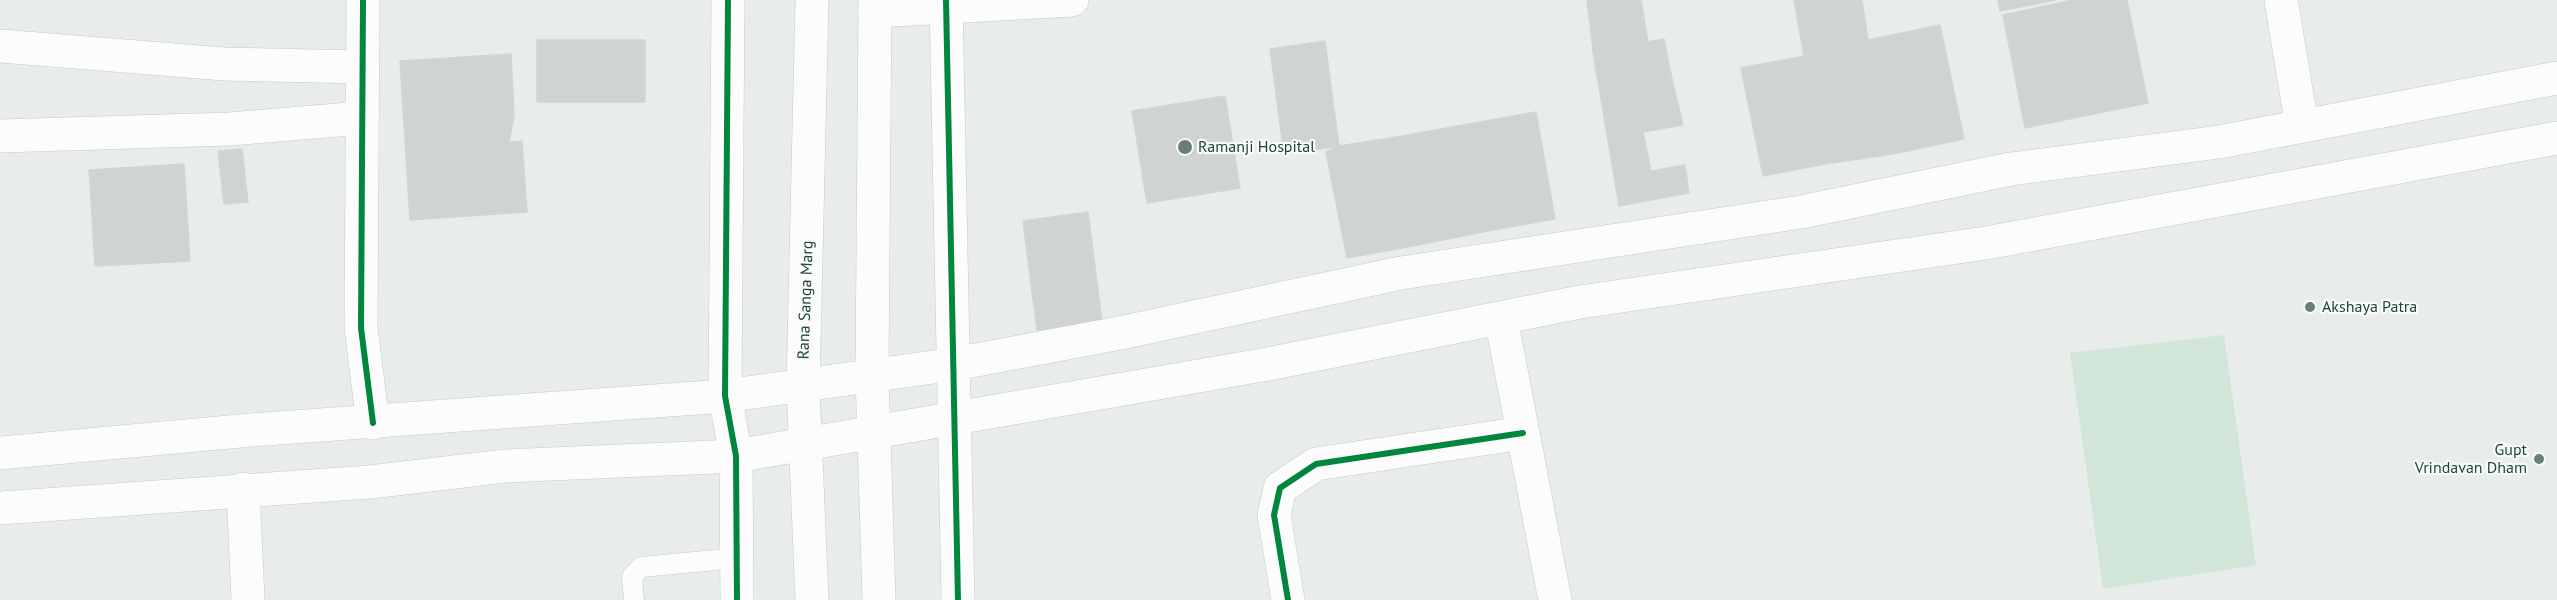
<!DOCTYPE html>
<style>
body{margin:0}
canvas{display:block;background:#e8edeb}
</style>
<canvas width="2557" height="600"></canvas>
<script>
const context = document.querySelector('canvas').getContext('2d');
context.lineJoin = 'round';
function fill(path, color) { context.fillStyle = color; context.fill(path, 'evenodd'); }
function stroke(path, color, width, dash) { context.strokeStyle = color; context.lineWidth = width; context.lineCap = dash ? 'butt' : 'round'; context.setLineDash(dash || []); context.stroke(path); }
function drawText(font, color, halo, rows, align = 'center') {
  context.font = font + ' "PT Sans",sans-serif'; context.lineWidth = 4.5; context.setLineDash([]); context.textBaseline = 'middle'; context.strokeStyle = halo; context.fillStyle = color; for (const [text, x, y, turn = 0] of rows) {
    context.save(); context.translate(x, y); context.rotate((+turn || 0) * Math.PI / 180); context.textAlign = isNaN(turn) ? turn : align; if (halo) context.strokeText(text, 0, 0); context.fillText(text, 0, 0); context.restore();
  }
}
const green = new Path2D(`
 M2224,335l32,230 -153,24 -33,-236z`);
const building = new Path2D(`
 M1587,0h54l8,48 -55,11z
 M1794,0h68l6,40 -64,16z
 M1998,0h57l-55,11z
 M2073,0h54l21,103 -123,25 -22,-113z
 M1940,25l24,114 -71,15 -25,-114z
 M1664,39l8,40 -72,14 -6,-34 55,-11 -1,-6z
 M537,40h108v62h-108z
 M1868,40l25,114 -68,10 -21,-108z
 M1325,41l14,105 -55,8 -14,-105z
 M511,54l3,62 -5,26 13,-1 5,71 -117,8 -10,-159z
 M1804,56l21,108 -62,12 -22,-108z
 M1672,79l11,46 -40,7 8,39 34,-6 4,28 -70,13 -19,-113z
 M1225,96l15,92 -93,15 -15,-92z
 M1536,112l19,107 -67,12 -19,-107z
 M1469,124l19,107 -70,14 -21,-108z
 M1397,137l21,108 -71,13 -21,-106 13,-6z
 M242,149l6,53 -24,2 -6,-53z
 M184,164l6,97 -95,5 -6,-96z
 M1088,212l14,109 -65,9 -14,-109z`);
const service = new Path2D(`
 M634,600l-2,-23 9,-10 96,-9`);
const minor = new Path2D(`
 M363,0l-2,328 12,95
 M728,0l-3,396 11,60 1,144
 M946,0l12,600
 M2281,0l21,126
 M875,11l197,-11
 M0,46l224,18 137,3
 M0,136l230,-7 132,-11
 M1501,318l54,282
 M1288,600l-14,-85 6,-27 36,-24 207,-31`);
const secondary = new Path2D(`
 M812,0l-9,387 9,213
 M875,0l-3,374 7,226
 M0,453l251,-23 474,-34 230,-32 165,-31 281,-60 400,-61 210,-43 208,-27 338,-64
 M243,489l5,111
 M0,508l370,-26 135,-16 231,-10 532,-92 312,-62 406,-59 571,-105`);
const cycleway = new Path2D(`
 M363,0l-2,328 12,95
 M728,0l-3,396 11,60 1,144
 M946,0l12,600
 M1288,600l-14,-85 6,-27 36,-24 207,-31`);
const markers = [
 [1185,147,8,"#697e78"],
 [2310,307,6,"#697e78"],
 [2539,459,6,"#697e78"]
];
const poiNames = [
 ["Ramanji Hospital",1198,147],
 ["Akshaya Patra",2322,307],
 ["Gupt",2527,450,"right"],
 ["Vrindavan Dham",2527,468,"right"]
];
const streetNames = [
 ["Rana Sanga Marg",806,300,-88]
];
fill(green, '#d1e6d8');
fill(building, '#cfd4d2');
stroke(building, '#d1d6d4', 1.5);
stroke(service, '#c5cac8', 21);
stroke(minor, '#c5cac8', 34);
stroke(secondary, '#c3cbc8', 34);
stroke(service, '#fcfcfc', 20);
stroke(minor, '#fcfcfc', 33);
stroke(secondary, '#fcfcfc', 33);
stroke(cycleway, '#00873e', 6);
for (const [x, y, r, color] of markers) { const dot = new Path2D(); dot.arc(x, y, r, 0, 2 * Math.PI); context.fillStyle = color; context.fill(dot); stroke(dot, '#f7fbf9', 2); }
drawText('16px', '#24423a', '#f7fbf9', poiNames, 'left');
drawText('16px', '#24423a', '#f7fbf9', streetNames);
</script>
